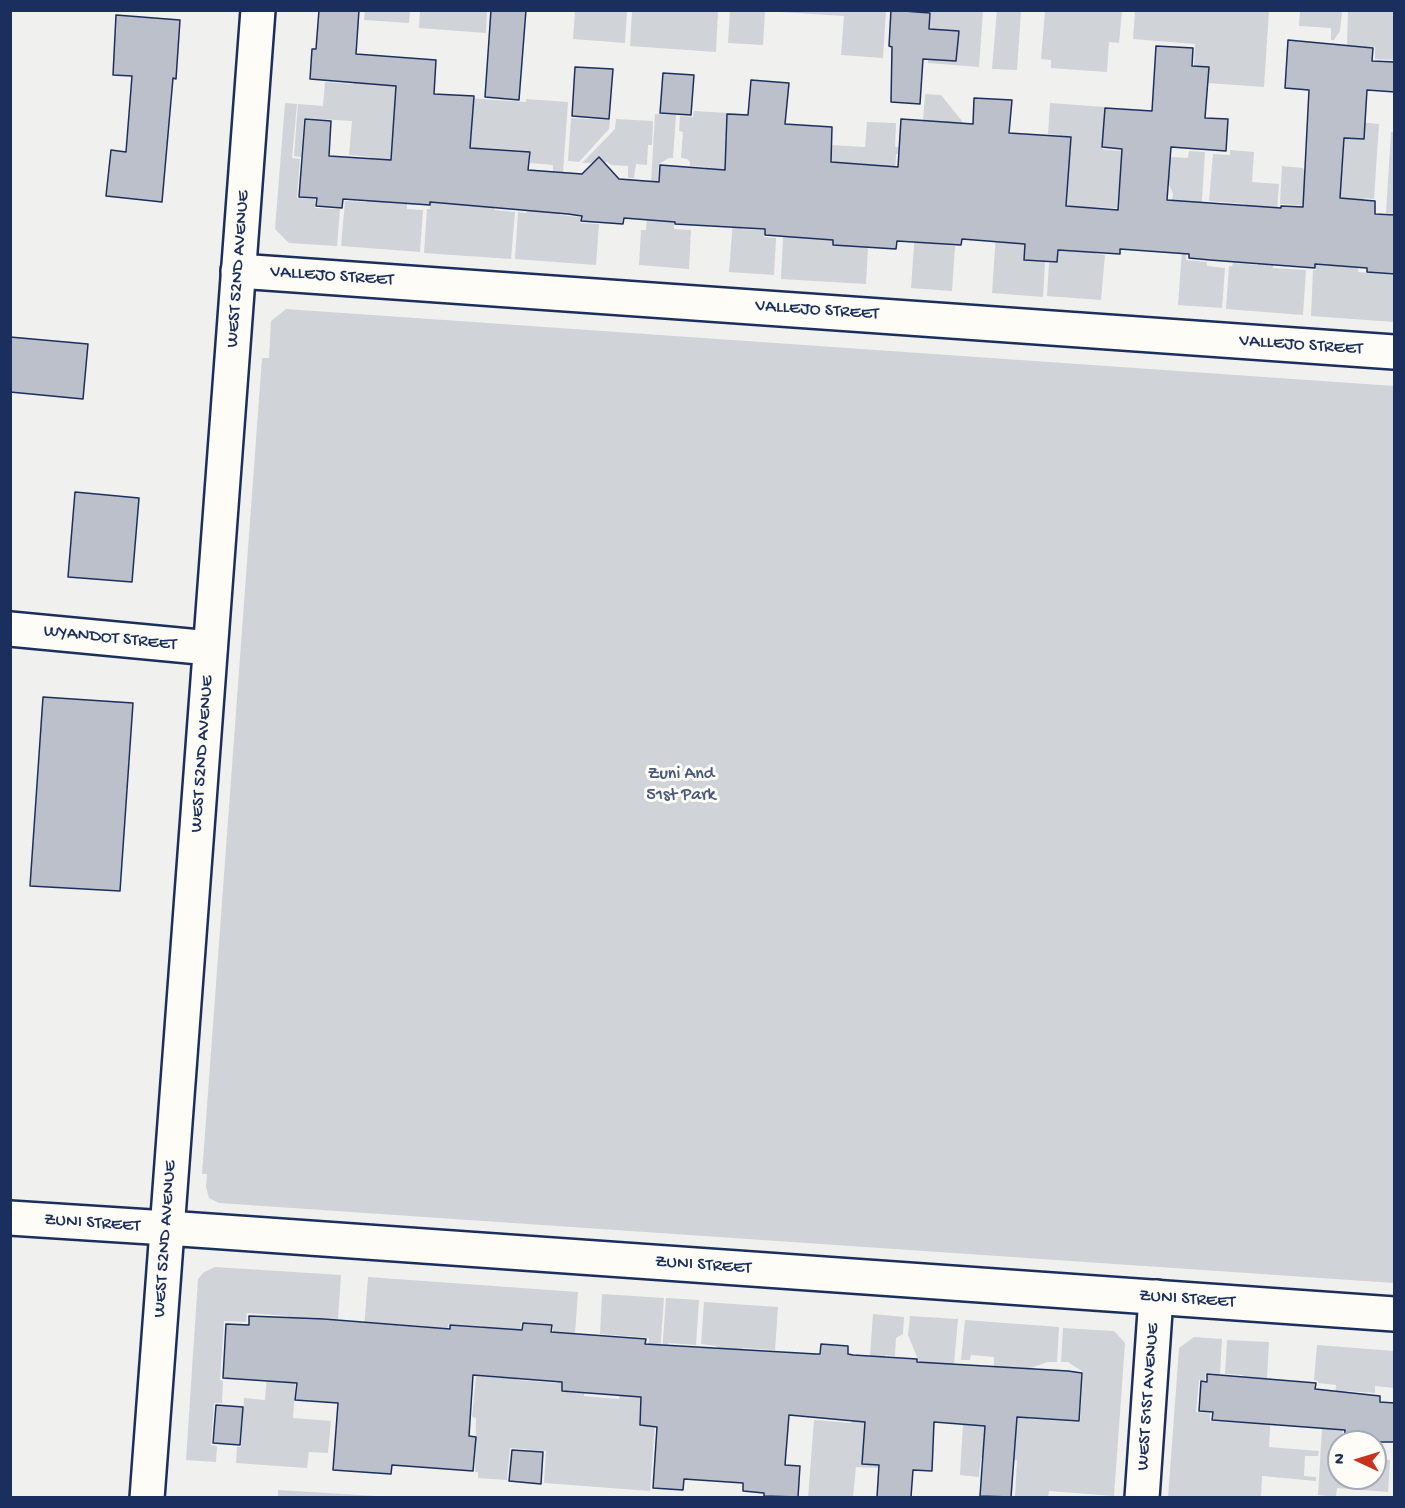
<!DOCTYPE html>
<style>
body{margin:0}
#map{position:relative;width:1405px;height:1508px;overflow:hidden;background:#f0f0ee;font-family:"Gochi Hand",sans-serif}
canvas{display:block}
.frame{position:absolute;inset:0;border:12px solid #1b2f5e;pointer-events:none}
.north{position:absolute;left:1327px;top:1430px;width:60px;height:60px;box-sizing:border-box;background:#fdfcf7;border:2px solid #a3aaba;border-radius:50%;rotate:274deg;font-size:16px;font-weight:700;line-height:24px;text-align:center;color:#1b2f5e}
.north::after{content:'';display:block;margin:auto;width:21px;height:27px;background:#c8321e;clip-path:polygon(50% 0,100% 100%,50% 72%,0 100%)}
</style>
<div id="map">
<canvas width="1405" height="1508"></canvas>
<div class="frame"></div>
<div class="north">N</div>
</div>
<script>
const context = document.querySelector('canvas').getContext('2d');
context.lineJoin = 'round';
function fill(path, color) { context.fillStyle = color; context.fill(path, 'evenodd'); }
function stroke(path, color, width, dash) { context.strokeStyle = color; context.lineWidth = width; context.lineCap = dash ? 'butt' : 'round'; context.setLineDash(dash || []); context.stroke(path); }
function drawText(font, color, halo, rows, align = 'center') {
  context.font = font + ' "Gochi Hand",sans-serif'; context.lineWidth = 6; context.setLineDash([]); context.textBaseline = 'middle'; context.strokeStyle = halo; context.fillStyle = color; for (const [text, x, y, turn = 0] of rows) {
    context.save(); context.translate(x, y); context.rotate((+turn || 0) * Math.PI / 180); context.textAlign = isNaN(turn) ? turn : align; if (halo) context.strokeText(text, 0, 0); context.fillText(text, 0, 0); context.restore();
  }
}
const green = new Path2D(`
 M997,10l24,1 -4,59 -25,-1z
 M365,11h45l-1,12 -45,-3z
 M420,11h67l-1,22 -67,-5z
 M575,11h52l-2,32 -52,-4z
 M632,11h86l-2,41 -86,-6z
 M730,11h35l-2,34 -35,-2z
 M779,11h107l-3,47 -42,-3 3,-39 -65,-4z
 M931,11h52l-4,56 -51,-4z
 M1045,11h77l-3,32 -10,-1 -2,30 -56,-4v-8l-10,-1z
 M1135,11h134l-5,76 -71,-5 2,-38 -62,-5z
 M1300,11h42l-2,20 -6,9h-3v-12l-32,-2z
 M1348,11h46v49l-19,-1v-12l-28,-2z
 M355,56l43,3 -10,144 19,1v5l16,1 -3,42 -79,-6 4,-45 22,1 3,-45 -21,-2 3,-34 -48,-3 -3,39 -7,-1 4,-52 25,2 2,-24 28,2z
 M925,94l16,1 21,26 -3,35 -24,88 20,2 -3,45 -41,-3z
 M437,96l89,6v-3l42,3 -5,70 -10,-1v-6l-23,-2 1,-12 -49,-3 -5,57z
 M285,103l12,1 -5,54 8,1 -3,39 18,1v9l25,1 -3,37 -48,-3 -14,-14z
 M1050,103l55,4 -3,42 19,2 -1,20 1,-17 67,4 1,-7 16,1 -4,64h-12l-3,44 21,2v4l18,2 -3,40 -44,-3 6,-82 -13,-18 2,-11 -5,-12 -37,6h-12l-2,20 -50,-1 1,-15 -38,-3 26,-17 3,-37 -11,-1z
 M694,111l51,3 -4,51 6,1 -5,63 22,1v7l12,1 -2,37 -45,-3 4,-51 -28,-40v-14l-15,-1v-4l-3,-3 -6,-1 2,-26 -4,-1 1,-15 13,1z
 M655,114l21,1 -3,43h-4l-10,6 -4,57 19,1v7l17,1 -2,39 -50,-4 2,-35h5l1,-12 2,-1z
 M571,118l39,2 -1,9 -30,33 -11,-1z
 M616,119l37,2 -1,24h-4l-1,20 -11,-1 -2,14h-6v-12l-17,-1 -4,-3 -25,1 33,-34z
 M1346,121l33,3 -5,75 -10,-1 -2,29 -52,-21 -30,-2 2,-38 21,2 1,3 38,2z
 M867,122l29,1 -1,24h7l-1,7h-5l-1,25 -32,-2 1,-13 -32,-2 4,23 -3,59 35,3 -2,37 -85,-5 2,-42h6v-6l-20,-108 44,3 -1,18 53,3z
 M1391,132h3v82l-8,-1z
 M1230,150l24,2 -2,30 27,2 -6,84 33,2 -3,45 -77,-6 3,-43h3l1,-3 25,2 3,-47 -16,-2v-12l-36,-3 4,-47 17,1z
 M1001,160l24,83 -1,18 21,1 -2,35 -51,-4z
 M563,175l-3,40 20,2v6l19,1 -3,41 -81,-6 3,-47 8,1 1,-3z
 M430,202l64,5 1,3 20,2 -4,47 -87,-6 3,-44h3z
 M1099,211l-3,43 9,1 -4,45 -54,-4 2,-33h8l2,-16z
 M1338,226l23,2 -3,44 36,3v47l-83,-6 2,-46h3v-5l19,1z
 M286,309l1108,77v897l-1175,-80 -10,-5 -3,-11 1,-13h-5l60,-816h7l2,-37z
 M215,1267l126,8 -3,44 -15,-1 -1,11 -34,-2v-11l-41,-3 -1,9 -22,-1 -4,59 3,1 -1,22h-8l-3,42 6,1 -1,16 -30,-2 12,-181 6,-7z
 M368,1277l210,15 -3,42 -22,-2v-8l-32,-2 -2,28 -39,-3 2,-21 -34,-2 -3,54 -21,-52 -54,-4 -4,47h-5z
 M602,1294l62,4 -14,193 -106,-8 2,-32 -36,-3 -3,32 -29,-2v-6h-3l1,-54 -4,-1 4,-41 25,2 2,-28 16,1 -2,29 40,3 1,-6 27,2 -1,17 35,3 1,-11 25,2 4,-52 -49,-4z
 M666,1298l33,2 -3,45 -28,-2 -4,65 22,58 -32,-2z
 M704,1302l74,5 -3,43 -33,-2 -6,68 -11,-61 -9,-9 -15,-2z
 M873,1314l31,3 -1,17 -7,4 -1,18 -10,-1 -7,113 -22,-1 -3,30 -45,1 6,-78 37,3 17,-40z
 M910,1316l48,3 -4,46 -35,-3 -11,-27z
 M965,1320l94,7 -2,35h-10l-16,6 -3,51 52,3 3,-50 -15,-10h-7l2,-34 51,3 11,12 -11,153 -65,-5 -1,6h-33l2,-37 -36,-2 -2,19 -19,-2 3,-51 33,2 4,-59 -6,-1v-9l-23,-2 -1,5h-9z
 M299,1330l-6,88 38,3 -3,32 -19,-1 -2,16 -71,-5 1,-16h4l3,-49 21,2 2,-27z
 M1194,1337l28,2 -2,35 -14,-1 -1,7h-6l-3,32 14,1v8l32,2 2,-22 -1,-26 -18,-1 2,-34 42,2 -2,36 6,1 -4,68 50,4 -1,5h-13l-1,20 12,1v4l-54,-5 -1,21 -93,1 11,-150z
 M1317,1345l77,6v37l-19,-2v7l-29,-2 -4,51h-3v36h36v-19l15,1 -2,32 -51,-4 -1,9 -18,-2 4,-66h11l3,-44 -18,-2v-2l-4,-1z
 M278,1490l98,6v1h-98z`);
const building = new Path2D(`
 M319,10h40l-3,44 80,6 -2,34 40,2 -4,52 60,4 -2,18 54,4 17,-17 20,22 40,3 1,-17 65,5 2,-56 21,1 3,-35 38,3 -4,41 47,3 -1,35 67,5 3,-48 72,5 1,-26 38,2 -3,33 62,4 -5,69 52,4 4,-61 -20,-2 3,-39 47,3 4,-65 37,2 -1,18 17,1 -4,51 23,1 -2,32 -55,-4 -4,53 114,8v-2l22,1 6,-117 -24,-2 3,-48 85,8 -1,13 23,1v30l-28,-2 -3,49 -20,-1 -4,60 35,3v13l20,1v59l-28,-2v-4l-52,-4v4l-105,-8 -21,-2v-4l-69,-5v5l-62,-4 -1,12 -33,-2 1,-16 -63,-5 -1,6 -64,-4 -1,8 -63,-4v-5l-68,-5v-6l-90,-5v-2l-51,-4 -1,6 -42,-3 1,-5 -14,-2 -138,-12v3l-87,-6 -1,9 -26,-2 1,-8 -18,-1 6,-78 26,2 -2,35 62,4 5,-74 -86,-7 2,-30h4z
 M491,10h35l-7,90 -34,-3z
 M891,10l39,3 -1,16 30,2 -3,30 -33,-2 -3,45 -29,-2 1,-55 -3,-1z
 M116,15l64,5 -4,59 -3,-1 -11,124 -56,-6 5,-46 15,2 6,-76 -19,-1z
 M575,67l38,2 -4,50 -37,-3z
 M663,73l31,2 -3,40 -31,-2z
 M10,337l78,7 -5,55 -73,-7z
 M75,492l64,6 -7,84 -64,-5z
 M43,697l90,6 -13,188 -90,-5z
 M249,1316l75,3 126,10v-4l72,5 1,-7 29,2 -1,7 95,7 -1,5 171,10h4l1,-10 27,2v8l5,1 64,4v3l151,9 14,2 -3,48 -62,-4 -6,80 -31,-1 5,-70 -51,-4 -2,49 -19,-1 -2,27h-34l2,-32 -17,-1 3,-42 -76,-7 -4,50 15,1 -2,31 -34,-1v-3l-21,-2v-8l-59,-4 -1,11 -30,-2 4,-61 -17,-2 1,-28 -79,-6v-9l-89,-7 -4,61 7,1 -3,34 -81,-6 -1,9 -58,-4 5,-67 -43,-3 2,-17 -74,-5 3,-54 23,1z
 M1207,1374l109,9 -1,6 65,7v6l15,1v39h-51l1,-12 -133,-10 1,-8 -14,-1 2,-30 6,1z
 M216,1405l27,2 -3,38 -27,-2z
 M512,1450l31,2 -2,32 -32,-3z`);
const minor = new Path2D(`
 M238,271l1156,81
 M10,629l200,19
 M10,1218l157,10
 M1142,1498l14,-201`);
const tertiary = new Path2D(`
 M167,1228l1227,86
 M147,1498l111,-1488`);
const streetNames = [
 ["WEST 52ND AVENUE",239,269,-86],
 ["VALLEJO STREET",332,277,4],
 ["VALLEJO STREET",817,311,4],
 ["VALLEJO STREET",1301,346,4],
 ["WYANDOT STREET",110,639,6],
 ["WEST 52ND AVENUE",203,754,-86],
 ["ZUNI STREET",92,1224,4],
 ["WEST 52ND AVENUE",166,1239,-86],
 ["ZUNI STREET",703,1266,4],
 ["ZUNI STREET",1187,1300,4],
 ["WEST 51ST AVENUE",1149,1397,-86]
];
const parkNames = [
 ["Zuni And",681,775],
 ["51st Park",681,796]
];
fill(green, '#d0d3d8');
fill(building, '#bbc0ca');
stroke(building, '#1b2f5e', 1.5);
stroke(minor, '#1b2f5e', 38);
stroke(tertiary, '#1b2f5e', 38);
stroke(minor, '#fdfcf7', 33);
stroke(tertiary, '#fdfcf7', 33);
drawText('18px', '#1b2f5e', '#fdfcf7', streetNames);
drawText('18px', '#48587c', '#fdfcf7', parkNames);
</script>
